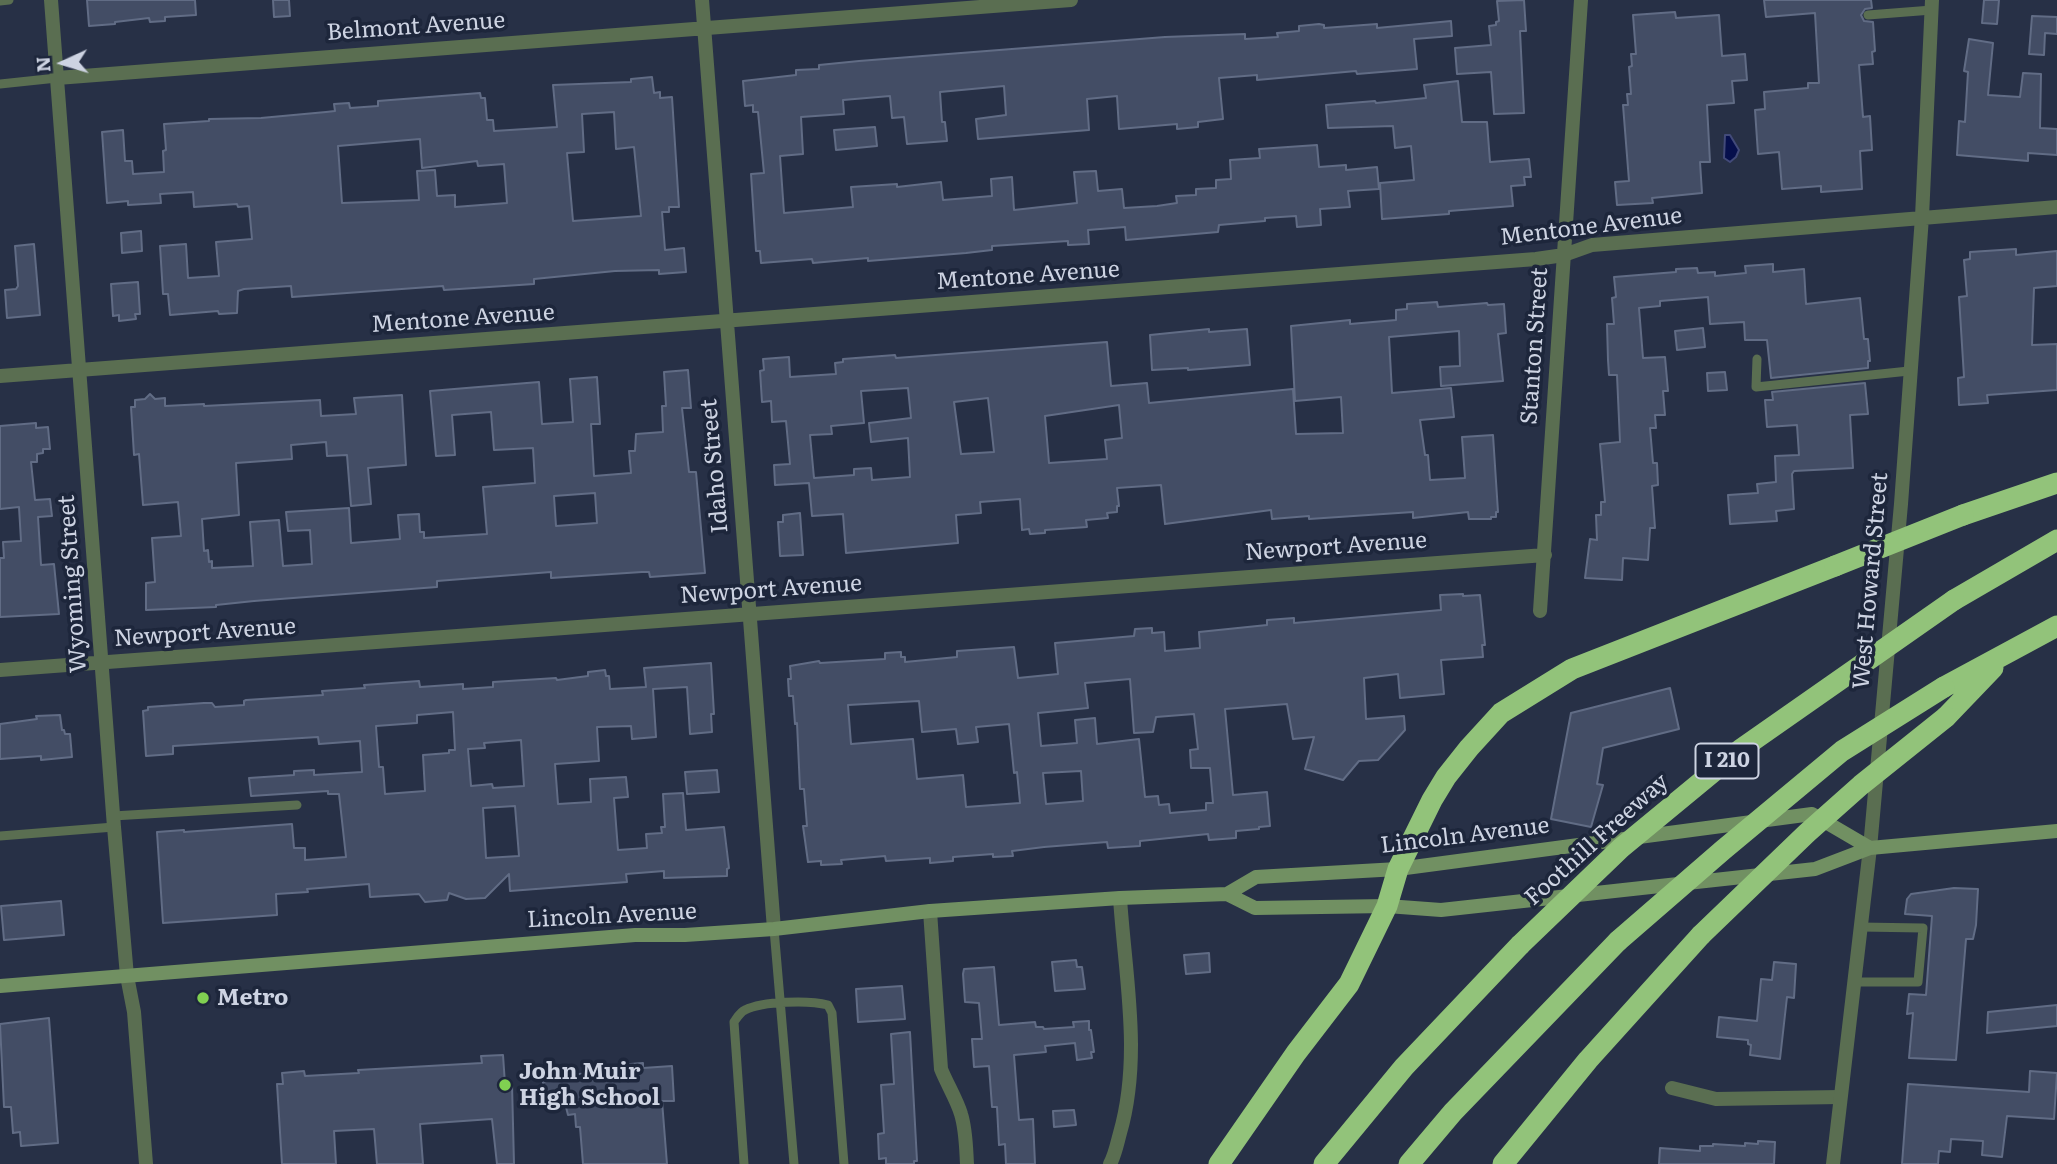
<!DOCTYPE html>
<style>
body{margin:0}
#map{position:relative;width:2057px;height:1164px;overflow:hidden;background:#273046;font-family:Literata,serif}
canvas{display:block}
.north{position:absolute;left:28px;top:28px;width:70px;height:70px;-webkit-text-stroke:5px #1d263b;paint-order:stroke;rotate:266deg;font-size:19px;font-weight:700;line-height:28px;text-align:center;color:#cdd3e2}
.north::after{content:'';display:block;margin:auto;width:24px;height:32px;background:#cdd3e2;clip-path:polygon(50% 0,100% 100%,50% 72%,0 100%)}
</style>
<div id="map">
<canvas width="2057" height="1164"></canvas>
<div class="north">N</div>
</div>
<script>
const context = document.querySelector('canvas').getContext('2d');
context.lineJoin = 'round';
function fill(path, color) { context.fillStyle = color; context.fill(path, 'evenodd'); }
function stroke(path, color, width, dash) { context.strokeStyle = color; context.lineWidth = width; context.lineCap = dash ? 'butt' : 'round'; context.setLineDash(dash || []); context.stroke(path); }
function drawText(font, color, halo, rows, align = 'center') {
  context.font = font + ' Literata,serif'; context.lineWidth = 7; context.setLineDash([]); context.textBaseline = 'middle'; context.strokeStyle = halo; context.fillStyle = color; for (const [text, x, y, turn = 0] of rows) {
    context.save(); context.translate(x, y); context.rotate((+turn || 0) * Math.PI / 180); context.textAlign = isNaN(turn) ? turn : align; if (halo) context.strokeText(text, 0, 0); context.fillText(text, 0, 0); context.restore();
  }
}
const water = new Path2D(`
 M1725,135h5l9,15 -3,7 -6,5 -6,-4z`);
const building = new Path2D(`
 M87,0h108l1,15 -31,2v4l-15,1 -1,-4 -34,4v2l-26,2z
 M273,0h16l1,16 -16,1z
 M1524,0l2,31h-6l4,82 -30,1 -3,-42 -34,2 -2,-26 36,-3 -2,-19 7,-1v-3l3,-1 -2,-20z
 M1764,0h107l1,8 -7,1 -4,6 3,6 9,1 2,29 -3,1 1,12 -14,1 4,52 7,-1 2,34 -12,1 2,38 -41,3v-6l-39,3 -3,-37 -21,2 -3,-44 10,-1 -1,-17 44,-4v-5h11l-4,-70 -49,4z
 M1984,0h15l-2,24 -15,-1z
 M1675,12l1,6 43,-3 3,41 23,-2 2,26 -15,1 2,22 -27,2 3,57h-10l2,31 -50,5 1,5 -36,2 -2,-23 14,-1 -6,-76h5l-1,-11h4l-2,-27 3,-1 -1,-12h5l-3,-39z
 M2032,16l25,1v17l-12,-1 -1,22 -15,-1z
 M1451,21l1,15 -38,3 3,30 -60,5 -1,-3 -99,9v-5l-38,3 4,41 -25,3v5l-21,2v-5l-58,5 -2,-33 -30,3 2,31 -111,9 -2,-20 30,-4 -2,-29 -64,6 2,30h3l2,19 -40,3 -3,-27 -12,1 -2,-22 -47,4 1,14 -43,3 2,37 -23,2 4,57 69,-6 -2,-20 46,-3v3l44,-5 2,18 49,-4 -1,-17 21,-2 2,33 63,-7 -3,-31 22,-1 2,20 24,-2 2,19 33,-2 20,-3 -1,-7 20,-1v-6l20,-1v-8l15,-1 -1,-19 30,-2 -1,-9 58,-4 2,22 27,-2v5l31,-3 2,22 -31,2 2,16 -30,2 1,16 -24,2 -1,-11 -31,2v3l-46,4 -1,7 -92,8 -1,-13 -37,3 1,14 -21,1v-4l-76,5v4l-26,3 -98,8v-3l-55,5 -1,-4 -51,4 -1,-12h-4l-5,-77 13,-1 -6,-61h-5v-7l-8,1 -2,-25 53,-6v-5l23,-1v-4l40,-4 306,-24 80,-3v5l33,-2 -1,-4 22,-2v-5l20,-2 5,1v3l53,-4v4z
 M1969,39l24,4 -5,52 32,2 3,-24 18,1 -1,54 17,1v26l-29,-2v8l-71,-6 2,-34 6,1 3,-50 -4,-1z
 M652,77l2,16 6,-1v6l12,-1 7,110h-10v5h-7l3,38 19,-2 2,24 -27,2v-4l-44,1 -81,8v5l-90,6 -1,-4 -151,11 -1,-11 -47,3 -6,2 -1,22 -18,1 -1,-3 -48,4 -2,-21h-5l-3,-48 26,-2 2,34 31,-2 -3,-34 36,-3 -3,-33 -11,1 -1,-3 -43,3 -1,-15 -33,2 1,9 -33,2v-4l-21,2 -5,-71 21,-2 2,31h7l1,13 31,-2 -1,-21 3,-1 -2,-26 45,-3v-2l52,-1 65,-6 9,-1 -1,-7 15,-1 1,5 28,-2v-5l102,-8 1,5h4l2,22h6l1,11 63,-4 -4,-42 78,-3v-3zM614,112l2,37 18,-2 7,69 -68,5 -6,-68 17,-1 -2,-38zM420,139l2,29 55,-7 1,5 26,-2 3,39 -52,4v-12l-18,1 -2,-26 -18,1 2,29 -77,3 -4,-57z
 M1458,81l4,41h25l3,40 39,-3 2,18h-7l1,8 -14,1 2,20 -64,5v3l-67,5 -2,-36 34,-3 -3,-34 -16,2 -2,-22 -65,2 -2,-23 49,-4 1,2 50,-5 -2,-13z
 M875,127l2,19 -41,4 -2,-20z
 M141,231l1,20 -20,2 -1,-20z
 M34,244l6,71 -33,3 -2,-28 11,-1 2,-3 -3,-40z
 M2016,249v6l41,-4v35l-23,2 -2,57 25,-1v46l-70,5 1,8 -29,2 -1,-27 6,-1 -5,-80 8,-1 -3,-36 6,-1v-7z
 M1773,264v8l31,-3 2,35 54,-6 4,41h4l2,22h-2v7l-97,10 -4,-38h-22l-1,-18 -34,2 -2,-27 -48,4v5l-21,2 4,50 22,-1 3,34h-5l2,24h-10l1,13h-6l3,35h4l1,22 -6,1 3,42h-5l-2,32 -25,-2 -1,22 -37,-2 5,-39 7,1 -1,-25h5v-13h4l-5,-58 20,-2 -3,-67h-8l-1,-15 -1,-36h7l-2,-26 4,-1 -2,-20 62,-5v-3l21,-1 1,5 17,-1v4l31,-3 -1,-7z
 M138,282l2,32h-5l1,5 -17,2v-6l-6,1 -2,-32z
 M1437,302l1,5 49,-4 1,2 16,-1 2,29 -8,1 5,47 -62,5 -1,-19 20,-1 -1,-35 -70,6 3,56 59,-5 3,29 -34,3 5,35h3l2,25 35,-2 -3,-41 31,-2 5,77h-2v5h-5v2h-22l-1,-7 -55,6v-6l-104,7v-3l-37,3 -1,-9 -106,14 -4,-39 -44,3 2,18h-2v6l-10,1 1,5 -22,2 1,7 -42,3v3l-15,1 -1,-5 -7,1 -2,-31 -40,3 1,11 -25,2 2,28 -112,10 -3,-39 -31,2 -3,-33 -34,2 -1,-20 16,-1 -4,-43 -14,1 -1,-21 -9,1 -2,-31 4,-1 -1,-11 26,-2 1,20 46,-3 -1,-11 8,-1v-3l52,-4 1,3 211,-16 4,44 36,-3 2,20 144,-14 3,45 47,-1 -2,-36 -46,4 -4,-75 59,-6v4l46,-4v-10l11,-1v-5zM908,388l3,30 -42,5 2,19 37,-4 2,39 -38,3 -1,-12 -17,1v6l-40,3 -4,-43 22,-1 -1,-8 33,-3 -3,-32zM988,398l6,54 -33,2 -7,-52zM1119,405l3,33 -17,2 2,19 -58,4 -4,-47z
 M1703,328l2,19 -28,3 -2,-19z
 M1209,329v3l38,-3 3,36 -62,5v-2l-36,2 -2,-35z
 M688,370l3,38h-9l7,64h7l9,101 -55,4 -1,-5h-7l-91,6v-6l-114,9v6l-183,14 -38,4v2l-70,3v-27l9,-1 -3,-44 29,-2 -3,-34 -35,3 -4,-51 -5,1 -3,-48h4v-7l10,-1 5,-5 5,5 10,-1v8l39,-2v2l116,-6 1,16 35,-2 -2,-16 48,-3 4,70 -38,3 3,36 -20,2 -4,-51 -20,1 -1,-14 -35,3 1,14 -56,4 3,52 -37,4 2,32 4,-1 1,12 3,-1v7l41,-2 -3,-44 29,-2 4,46 29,-2 -2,-34 -22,1 -2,-19 63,-4 2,35 49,-4 -2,-24 21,-1 1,18h4v6l63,-4 -4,-47 52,-4 -2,-35 -39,2 -3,-38 -39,3 3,40 -19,1 -6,-65 109,-9 3,42 31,-2 -3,-43 27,-2 3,47h-9l3,52 37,-3 -2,-22h6l1,-17 27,-2 -1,-26h4l-2,-34zM595,493l2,30 -41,3 -2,-30z
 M1725,372l2,18 -19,1 -1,-18z
 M1865,383l3,31 -18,1 3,53 -59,3 -2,3 2,35 -18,2 1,10 -47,3 -2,-29 30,-2 -1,-9 19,-2 -1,-26 24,-1 -2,-30 -30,2 -2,-27h8l-1,-8z
 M36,423v5l12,-1 2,22h-7v4l-6,1v8h-6l4,38 15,-1 2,17 -14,1 3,48 13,-1 5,50 -59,3v-59h4l-1,-16 18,-1 -2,-34 -19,2v-83z
 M800,513l3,42 -23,1 -2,-34h5v-7z
 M1463,594v2l17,-1 5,50h-3l1,12 -42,3 3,34 -44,4 -2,-24 -34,4 2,41 38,-3 1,14 -27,30 -19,1 -16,19 -38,-11 9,-32 -21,2 -6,-35 -62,5 8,86 34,-3 3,34 -11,1v2l-23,2v7l-27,2 -1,-6 -68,7v5l-32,2 -1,-6 -63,5 -32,4 1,5 -20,1v-3l-40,3v4l-23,2v-5l-44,3 -1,-5 -44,4 1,4 -21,1v-4l-13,1 -5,-36h4l-3,-37h-4l-3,-66 -2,1 -2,-28h-4l-1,-17h3l-1,-13 29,-5 1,2 65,-4v-6l16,-1v5h4v5l52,-5v-6l57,-4 4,31 40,-4 -3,-31 79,-7 1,-7 17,-1v5l12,-1 1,19 35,-3 -1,-16 68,-7v-5l27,-2v5l147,-13 -1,-15zM1130,679l4,54 19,-1 3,-15 38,-3 4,35 -8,1 1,18h19l3,35h-7v7l-36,3 -1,-9 -10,1 -1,-9 -13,1 -6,-58 -42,5 -2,-26 -20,2 2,23 -36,3 -3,-33 50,-5 -3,-25zM919,701l3,31 34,-3 2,15 20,-2 -2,-15 33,-3 5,49 3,-1 3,31 -54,4 -3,-32 -46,4 -4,-40 -62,5 -3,-39zM1081,771l2,30 -37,3 -3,-31z
 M711,663l3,51h-3l1,18 -22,2 -3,-47 -34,2 3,48 -24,2 -1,-13 -34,1 2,34 -44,3 3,40 33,-2 -1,-23 36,-2 2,20 -14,1 4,52 29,-2 -1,-14 16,-1 -1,-6h4l-2,-33 20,-1 3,37 38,-3 5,41 -2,1v7l-63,2v-7l-38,3 1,8 -117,9 -1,-17 -24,24 -19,1 -17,-6 -2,7 -22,2 -6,-8 -49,3 -1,-13 -62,5 1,3 -32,2 1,21 -114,8 -6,-91 27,-2v2l108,-8 2,24h11v12l41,-3 -7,-63h-11v-3l-77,5 -2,-18 45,-3v-4l20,-1v5l48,-3 -2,-31 -41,3 -1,-7 -145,9v8l-27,2 -3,-45 5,-1v-3l56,-4h8l3,4 29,-2v-4l2,-1 77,-5 -1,-4 43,-3 -1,-3 55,-4 1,6 43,-3v5l30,-2v-5l63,-4 1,2 31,-4v-4l17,-2 1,6h3l1,13 36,-2 -2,-19zM453,712l2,38h-6v3l-26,2 2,36 -40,3 -2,-27h-4l-3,-41 41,-3v-8zM521,740l3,46 -31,2 -1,-4 -21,2 -3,-37 17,-1 -1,-5zM515,806l4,50 -33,2 -3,-50z
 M1670,688l9,41 -76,19 -6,36 6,1 -12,42 -40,-8 20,-106z
 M60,715l2,15h2l1,4h5l2,23 -31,3v-4l-41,3v-35l37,-5 -1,-3z
 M717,770l2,22 -32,2 -2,-22z
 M1954,888l24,1 -2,36 -3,14h-7l-10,121 -47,-2 4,-45 -6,1 2,-20 17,1 6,-79 -27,-2 2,-15 4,-5z
 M61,901l3,34 -60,5 -3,-34z
 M1209,953l1,19 -24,2 -2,-19z
 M1076,960l1,7h5l3,22 -30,2 -3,-29z
 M1774,962l22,2 -2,34 -7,-1 -7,62 -30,-4 1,-10 -3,-1v-4l-31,-3 2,-20 38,4 4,-42 11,1z
 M994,967l5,58 36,-3 1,5h7l1,2 30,-2 -1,-5 16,-1v9h2l3,22h-3l1,6 -15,2 -2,-17 -30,3 1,6 -32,3 5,65 14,-1 2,45h-29l-1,-20 -6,1 -2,-38h-5l-3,-41 -15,1 -2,-28h10l-3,-36 -14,-1 -2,-28 1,-5z
 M902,986l3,33 -47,3 -2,-33z
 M2057,1005v21l-70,7 1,-21z
 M49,1018l9,125 -37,3 -1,-14 -7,1 -2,-26h-7l-4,-83z
 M910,1032l7,129h-3v3h-28v-6l-7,1 -1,-25 6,-1 -3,-48 13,-1 -3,-50z
 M503,1055l2,29h7l2,80h-17l-5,-45 -72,5 3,40h-46l-3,-35 -40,2 2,33h-54l-5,-80h6l-1,-11 22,-2 1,5 54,-3 -1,-3 124,-7 -1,-7z
 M643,1063v5l29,-2 2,35h-12l5,63h-84l-3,-37h-4l-1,-13 -7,1 -3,-12 -21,2 -1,-23 21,-2 -1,-5 30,-2v-6z
 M2030,1071l27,2 -3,46 -47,-3 -5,41 -20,-2 1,-14 -32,-2 -1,13 -11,-1 -1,13h-36l6,-80 121,8z
 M1074,1110l2,15 -22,2 -1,-16z
 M1758,1141l17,1 -1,22h-115l1,-16 40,3v-5h13v-2l32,2v-3l13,1z`);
const service = new Path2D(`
 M0,1l9,-1
 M1868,15l64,-5
 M0,84l57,-6
 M1757,359l-1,28 153,-16
 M113,816l184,-11
 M0,836l114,-9
 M774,929l20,235
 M1854,982h64l5,-54 -63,-1
 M744,1164l-10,-142c3,-4 6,-10 11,-12 18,-9 64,-10 83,-5l4,8 12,151`);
const minor = new Path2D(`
 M51,0l63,827 13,149 7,36 12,152
 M702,0l72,929
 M57,78l1014,-78
 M0,376l1536,-117 28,-4 28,-10 465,-38
 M1540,611l41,-611
 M0,670l1545,-115
 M1870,848l31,-344 21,-287 10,-217
 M930,911l11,158c6,15 16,31 20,45 5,16 5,33 6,50
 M1672,1088l44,11 124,-2`);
const tertiary = new Path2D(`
 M1110,1164c5,-9 7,-20 10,-31 22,-77 5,-157 0,-235
 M1833,1164l37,-316`);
const secondary = new Path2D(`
 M1227,894l29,-17 142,-8 414,-55 58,34
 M0,986l635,-51h50l89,-6 156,-18 190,-13 107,-4 28,14 132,-2 54,4 374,-41 55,-21 187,-17`);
const motorway = new Path2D(`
 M1963,515l94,-32
 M1954,600l103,-60
 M1944,687l113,-61
 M1946,717l47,-49
 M1219,1164l77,-111 53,-69 38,-78 11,-37 34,-69 14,-23 23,-29 32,-35 71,-44 263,-103
 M1324,1164l80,-97 116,-122
 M1409,1164l44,-52 165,-171
 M1503,1164l85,-104 113,-125`);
const motorwayBridge = new Path2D(`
 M1835,566l128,-51
 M1701,935l106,-102 54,-48 85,-68
 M1618,941l105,-91 119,-99 102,-64
 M1520,945l101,-97 120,-99 213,-149`);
const markers = [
 [203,998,7,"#80d051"],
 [505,1085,7,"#80d051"]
];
const shields = [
 [1727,761,63]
];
const shieldNames = [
 ["I 210",1727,761]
];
const streetNames = [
 ["Belmont Avenue",416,27,-4],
 ["Mentone Avenue",1591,227,-7],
 ["Mentone Avenue",1028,276,-4],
 ["Mentone Avenue",463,319,-4],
 ["Stanton Street",1535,346,-86],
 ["Idaho Street",715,466,-95],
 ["Newport Avenue",1336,547,-4],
 ["West Howard Street",1871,581,-85],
 ["Wyoming Street",73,584,-94],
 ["Newport Avenue",771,590,-4],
 ["Newport Avenue",205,633,-4],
 ["Lincoln Avenue",1465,836,-7],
 ["Foothill Freeway",1597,840,-42],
 ["Lincoln Avenue",612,916,-3]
];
const poiNames = [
 ["Metro",217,998],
 ["John Muir",519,1072],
 ["High School",519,1098]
];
fill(water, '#060f4c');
stroke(water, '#424a79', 2);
fill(building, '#434d65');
stroke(building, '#616c85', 2);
stroke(service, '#5a6e51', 9);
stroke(minor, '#5a6e51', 14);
stroke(tertiary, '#5a6e51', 14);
stroke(secondary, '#719062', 14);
stroke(motorway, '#92c37a', 21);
stroke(motorwayBridge, '#92c37a', 21);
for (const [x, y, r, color] of markers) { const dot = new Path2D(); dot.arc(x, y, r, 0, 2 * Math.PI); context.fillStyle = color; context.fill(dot); stroke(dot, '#1d263b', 2.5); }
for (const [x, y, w] of shields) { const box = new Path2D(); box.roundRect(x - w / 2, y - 17.5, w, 35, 5); context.fillStyle = '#1d263b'; context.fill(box); stroke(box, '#cdd3e2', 2); }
drawText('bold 21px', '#cdd3e2', null, shieldNames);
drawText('23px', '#cdd3e2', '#1d263b', streetNames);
drawText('bold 23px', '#cdd3e2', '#1d263b', poiNames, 'left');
</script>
